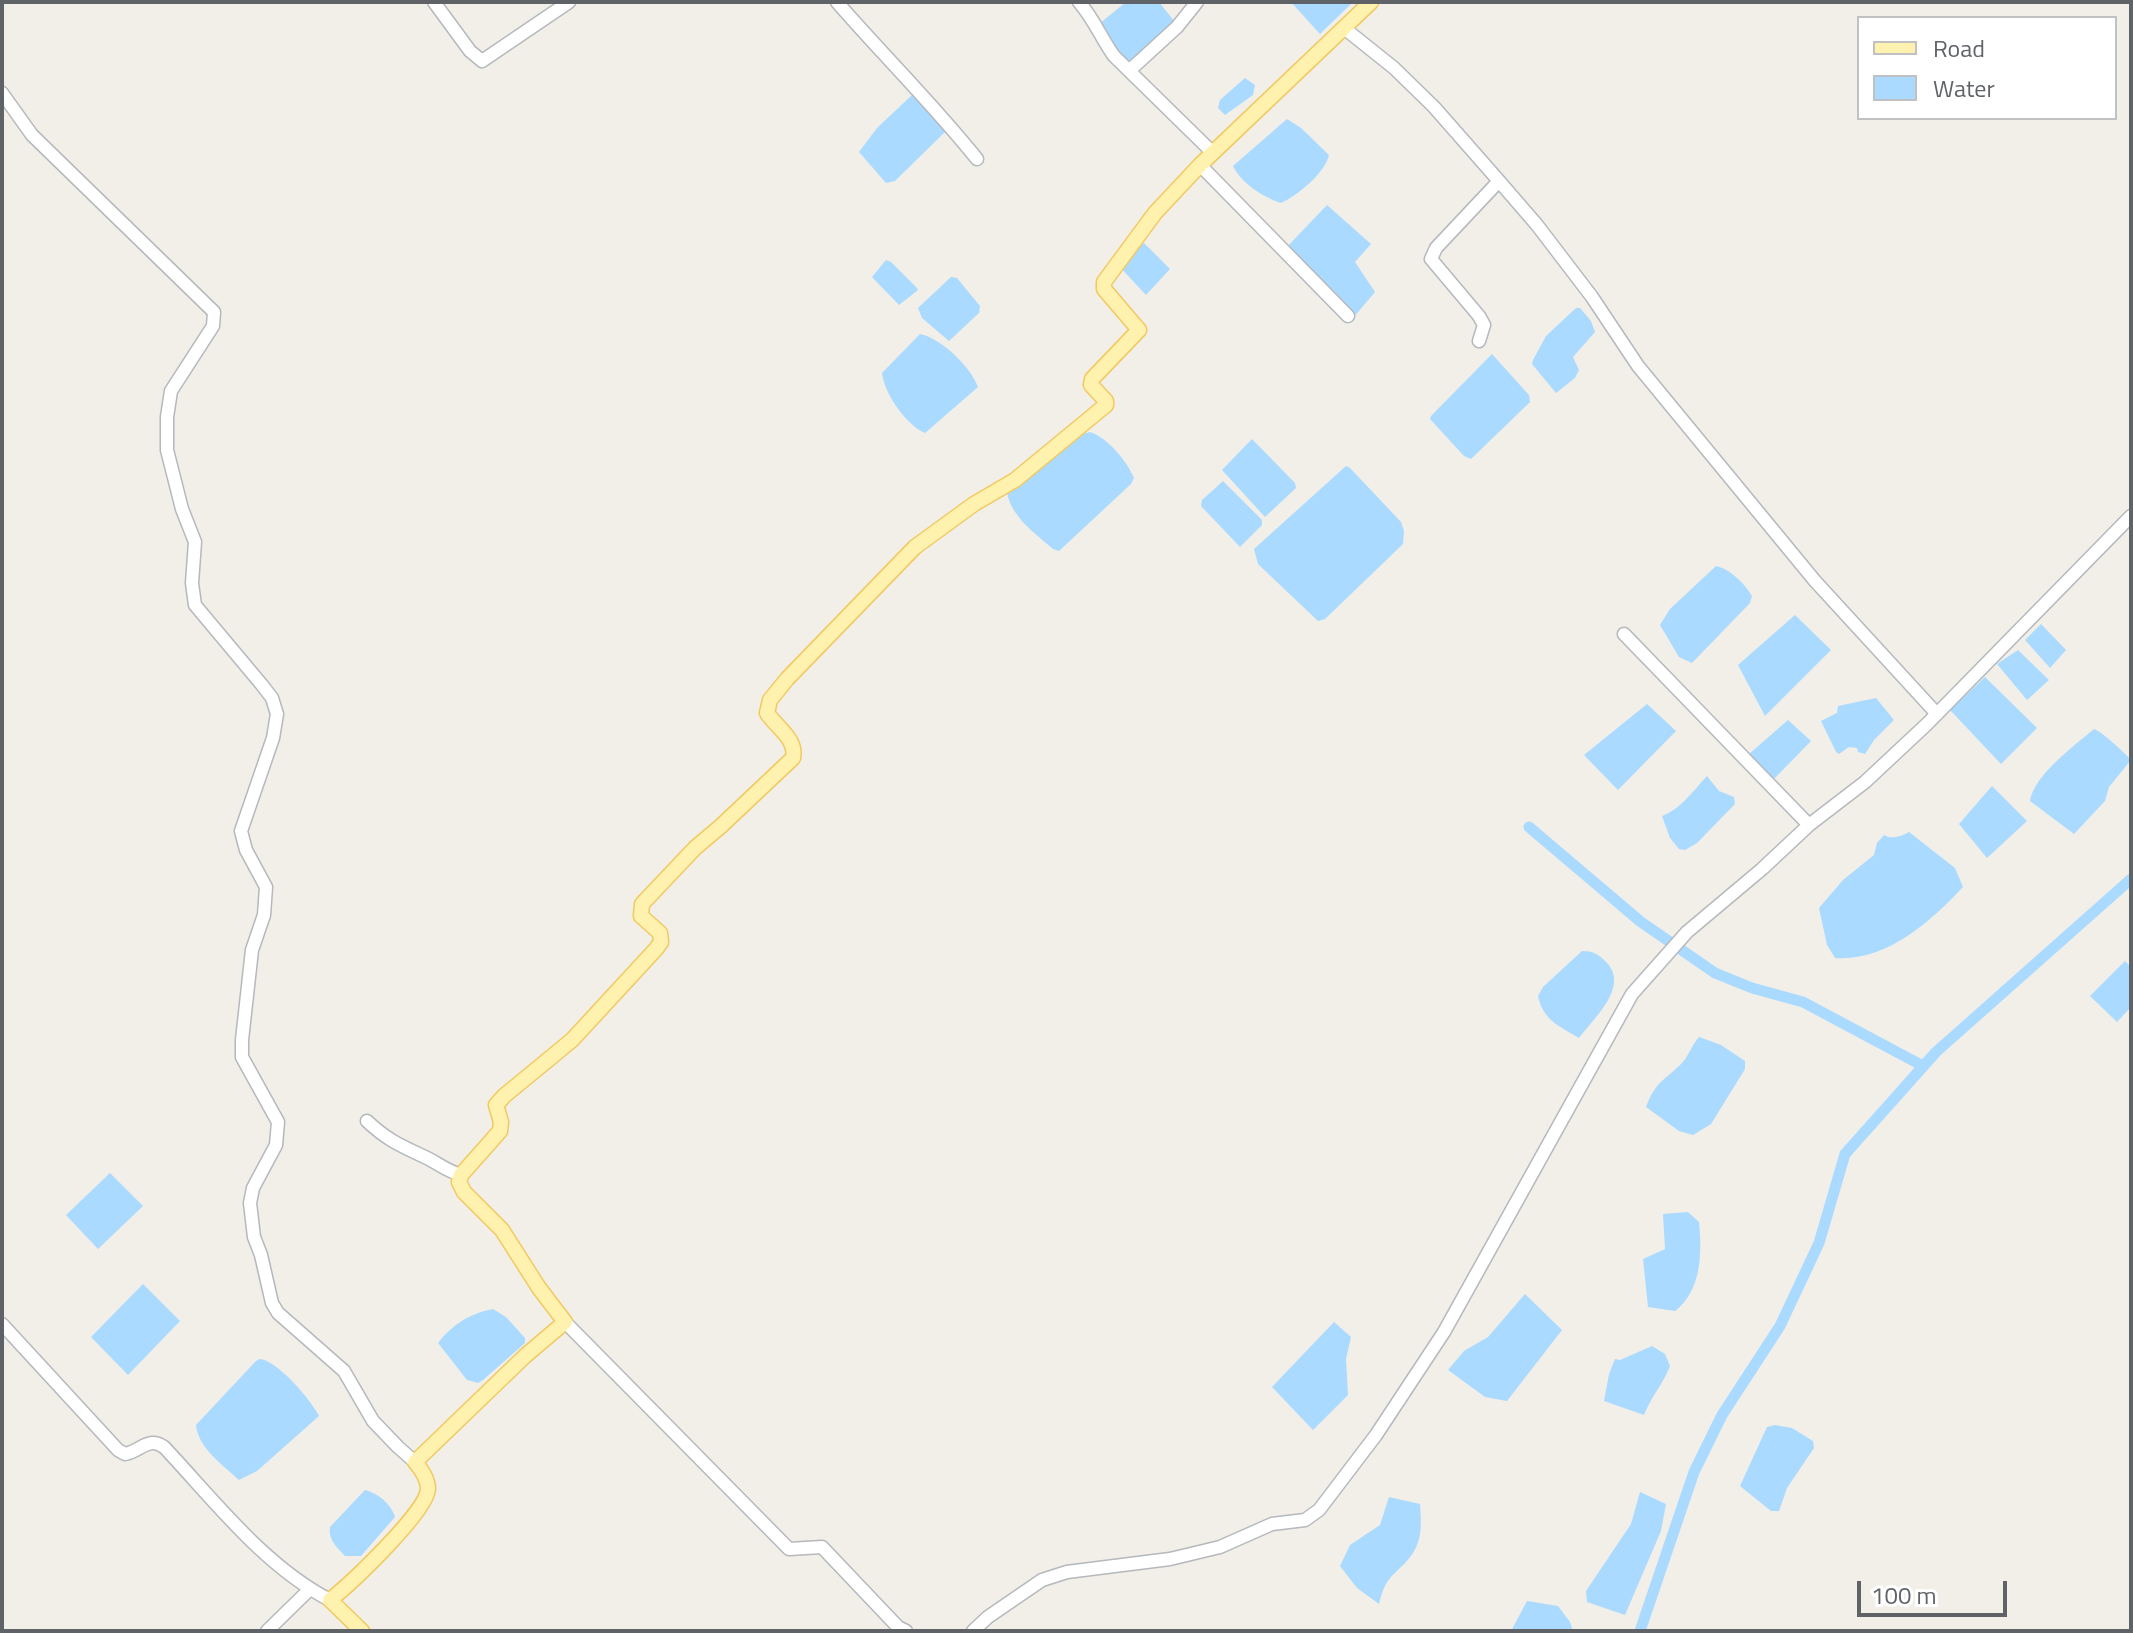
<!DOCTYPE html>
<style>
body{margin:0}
#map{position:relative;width:2133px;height:1633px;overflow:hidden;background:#f1efe8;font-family:"Titillium Web",sans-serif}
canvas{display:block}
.frame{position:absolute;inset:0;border:4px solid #5f6368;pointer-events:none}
.legend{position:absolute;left:1857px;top:16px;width:260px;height:104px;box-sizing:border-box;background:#fff;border:2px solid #bfc1c3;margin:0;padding:10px 14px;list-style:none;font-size:24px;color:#5f6368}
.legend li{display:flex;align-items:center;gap:16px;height:40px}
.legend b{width:40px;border:2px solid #bfc1c3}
.scale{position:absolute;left:1857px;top:1581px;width:150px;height:36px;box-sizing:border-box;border:4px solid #5f6368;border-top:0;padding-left:10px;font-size:24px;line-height:28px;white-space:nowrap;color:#5f6368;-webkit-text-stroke:6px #fff;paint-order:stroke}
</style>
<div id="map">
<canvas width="2133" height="1633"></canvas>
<div class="frame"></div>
<ul class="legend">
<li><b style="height:10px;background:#fff2af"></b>Road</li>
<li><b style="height:22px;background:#aadaff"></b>Water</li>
</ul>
<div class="scale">100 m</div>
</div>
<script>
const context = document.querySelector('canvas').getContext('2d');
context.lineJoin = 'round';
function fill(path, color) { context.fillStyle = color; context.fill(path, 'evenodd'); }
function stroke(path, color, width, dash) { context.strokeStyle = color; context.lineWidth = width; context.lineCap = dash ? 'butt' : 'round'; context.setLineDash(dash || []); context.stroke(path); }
const water = new Path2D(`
 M1126,2h33l16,20 -39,41 -13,1 -24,-40z
 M1291,2h62l-33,32z
 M1245,78l10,7 -2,10 -28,20 -7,-7 2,-8z
 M912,95l35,35 -52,51 -9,2 -27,-31 18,-24z
 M1287,119l14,9 28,27c-4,18 -31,40 -48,48 -18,-6 -40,-20 -48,-37z
 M1327,205l44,39 -16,18 20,30 -22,26 -67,-70z
 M1144,243l26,26 -24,26 -27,-29z
 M886,260l5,2 26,26 1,2 -19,15 -27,-28z
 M951,277l6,1 23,28 -1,7 -30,28 -27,-23 -4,-10z
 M1576,308h4l11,13 4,11 -22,25 6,13 -4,8 -19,15 -24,-29 1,-4 13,-24z
 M920,334c21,4 51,33 58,53l-53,46c-19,-8 -41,-40 -43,-60z
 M1492,354l37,41 1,7 -59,57 -7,-3 -34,-37 1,-3z
 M1090,432c18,6 37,29 44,46l-3,6 -72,67 -6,-2c-18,-16 -42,-32 -46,-57l72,-57z
 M1252,439l43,44 1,5 -31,29 -43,-47z
 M1346,466l4,2 51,54 3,9 -1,13 -78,75 -7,2 -60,-57 -4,-15z
 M1223,481l39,39v5l-22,22 -39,-41 1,-6z
 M1716,566c14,3 29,18 36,30l-2,7 -58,60 -13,-6 -19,-32 10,-16z
 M1795,615l36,35 -66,66 -27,-51z
 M2041,624l25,26 -16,18 -25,-28z
 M2018,650l31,30 -22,20 -30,-36z
 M1985,677l52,51 -36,36 -51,-54z
 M1876,698l18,22 -20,20 -9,14 -7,-2 -1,-4 -8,-1 -10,7 -3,-2 -15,-31 16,-8 1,-7z
 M1647,704l29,27 -58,59 -34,-35z
 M1788,720l23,21 -39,40 -24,-26z
 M2094,729c7,2 32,25 37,31l-22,27 -4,14 -31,33 -44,-33c4,-26 44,-55 64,-72z
 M1707,776l12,15 15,6 1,7 -38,39 -12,7 -6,-1 -9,-11 -8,-22c20,-8 30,-24 45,-40z
 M1992,786l35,35 -40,37 -28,-34z
 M1909,832l46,36 8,19c-33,35 -77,75 -128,71l-8,-13 -8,-37 24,-28 31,-25 3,-12 7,-8c8,5 18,1 25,-3z
 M1582,951c11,0 16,3 23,10 26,24 -10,56 -26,77 -20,-12 -36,-18 -41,-42l5,-9z
 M2125,961l6,6v40l-14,15 -27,-26z
 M1699,1037l22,8 24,16v8l-34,55 -18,11 -14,-4 -33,-24c9,-24 17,-26 34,-42 8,-7 11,-19 19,-28z
 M110,1173l33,33 -45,43 -32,-34z
 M1688,1212l11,10c3,31 3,68 -24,89l-27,-4 -5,-48 22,-10 -2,-35z
 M143,1284l37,37 -52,54 -37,-38z
 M1525,1294l37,36 -55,71 -22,-4 -37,-27 16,-19 24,-14z
 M493,1309l13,8 19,21v5l-42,37 -5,3 -11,-3 -29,-37c15,-19 31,-29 55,-34z
 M1334,1322l17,15 -5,22 2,36 -35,35 -41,-43z
 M1652,1346l13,8 5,12c-7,18 -19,31 -26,49l-40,-14 5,-27 6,-15 5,1z
 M260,1359c18,2 51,41 59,57l-62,55 -18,9c-16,-15 -41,-32 -43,-55l60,-64z
 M1775,1425l17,3 21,13 1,7 -27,40 -8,23h-8l-31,-25 27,-59z
 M365,1490c13,3 26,14 30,27l-34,39h-16c-8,-9 -17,-16 -15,-29z
 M1640,1492l26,12 -5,27 -36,84 -38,-13 -1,-11 45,-67z
 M1389,1497l31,7c1,16 3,34 -7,49 -16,23 -26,18 -34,51l-22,-16 -17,-22 10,-21 30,-20z
 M1527,1601l31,5 12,16 3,9h-62z`);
const canal = new Path2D(`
 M1529,827l112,95 74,51 37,15 51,14 120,64
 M1640,1631l54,-159 28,-57 58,-89 39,-83 26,-89 91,-102 195,-173`);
const minor = new Path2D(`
 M434,2l36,49 12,10 87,-59
 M837,2c46,53 96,102 140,157
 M1079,2c15,17 22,36 35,54l99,97
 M1344,28l50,40 40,39 65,74 38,44 55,72 46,69 177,215 122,133
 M1130,70l47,-43 20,-25
 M2,93l30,42 182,177 -1,14 -42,65 -4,26v33l15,59 13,33 -3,41 3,22 67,80 10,13 5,16 -4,24 -32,93 5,19 20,37 -2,28 -12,35 -10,90v17l36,65 -2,23 -23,43 -3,15 4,34 7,18 11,48 6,10 66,58 29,50 25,26 17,15
 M1200,165l148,151
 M1479,341l5,-16 -5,-9 -48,-57 5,-11 63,-67
 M1624,634l185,191
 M367,1121c21,20 35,25 60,37 12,6 20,13 34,17
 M565,1322l224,227 33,-2 76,80 8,4
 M2,1324l116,126 7,4c16,-3 23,-18 39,-7 50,53 100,119 166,153
 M267,1631l43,-42
 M973,1631l15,-14 54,-37 25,-8 103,-13 50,-12 52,-23 33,-4 14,-10 57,-75 68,-103 188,-338 55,-62 75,-63 47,-44 56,-43 62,-58 204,-208`);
const major = new Path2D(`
 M362,1631l-32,-31c19,-15 97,-88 98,-111 0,-9 -7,-20 -13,-27l110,-106 40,-34 -26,-34 -37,-58 -38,-38 -5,-10 2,-7 39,-44 1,-9 -5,-17 8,-9 68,-56 84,-91 5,-7 -1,-9 -19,-17 1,-12 53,-56 26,-22 72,-68c4,-19 -16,-30 -26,-45l3,-13 17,-21 128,-132 59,-43 41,-24 91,-75v-4l-15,-16 1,-6 47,-49 -35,-41v-7l51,-69 45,-48 171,-163`);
fill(water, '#aadaff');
stroke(canal, '#aadaff', 11);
stroke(minor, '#b5b8bc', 15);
stroke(major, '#f2c960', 17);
stroke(minor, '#fff', 12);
stroke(major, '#fff2af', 14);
</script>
